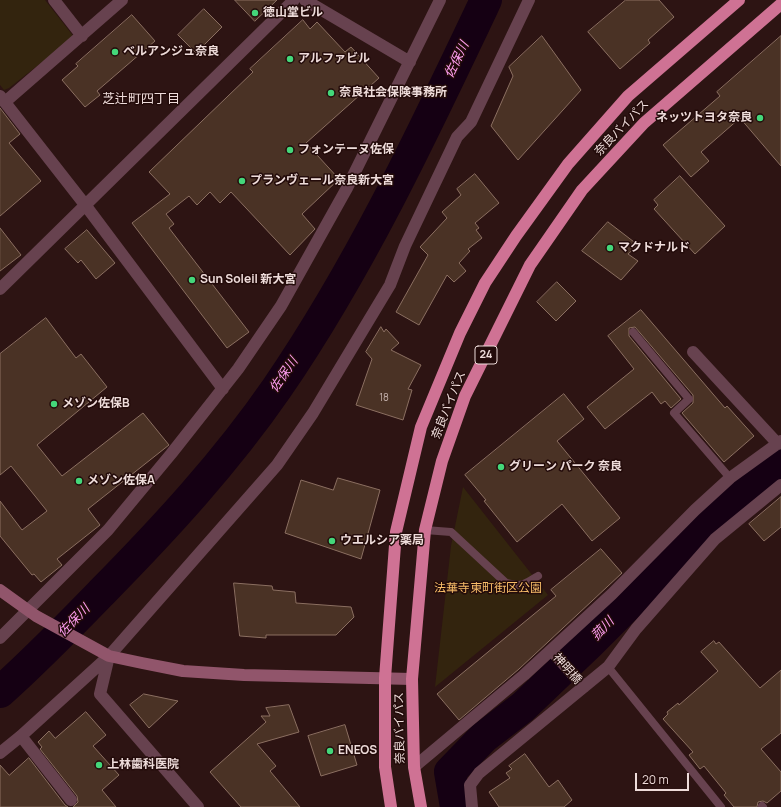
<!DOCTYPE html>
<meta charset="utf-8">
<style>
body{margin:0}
#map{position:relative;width:781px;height:807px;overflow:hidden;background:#2d1413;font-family:Manrope,sans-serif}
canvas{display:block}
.scale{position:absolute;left:635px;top:773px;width:54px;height:18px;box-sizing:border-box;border:2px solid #eedcda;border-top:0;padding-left:5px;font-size:12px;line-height:14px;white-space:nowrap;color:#eedcda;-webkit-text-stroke:3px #230b0a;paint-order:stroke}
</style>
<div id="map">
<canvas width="781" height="807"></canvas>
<div class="scale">20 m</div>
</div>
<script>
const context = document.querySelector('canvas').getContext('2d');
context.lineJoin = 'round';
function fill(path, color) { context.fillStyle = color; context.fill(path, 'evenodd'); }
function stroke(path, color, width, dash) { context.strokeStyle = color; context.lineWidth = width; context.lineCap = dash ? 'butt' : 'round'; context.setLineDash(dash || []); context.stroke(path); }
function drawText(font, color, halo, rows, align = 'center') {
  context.font = font + ' Manrope,"Noto Sans JP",sans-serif'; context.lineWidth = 3; context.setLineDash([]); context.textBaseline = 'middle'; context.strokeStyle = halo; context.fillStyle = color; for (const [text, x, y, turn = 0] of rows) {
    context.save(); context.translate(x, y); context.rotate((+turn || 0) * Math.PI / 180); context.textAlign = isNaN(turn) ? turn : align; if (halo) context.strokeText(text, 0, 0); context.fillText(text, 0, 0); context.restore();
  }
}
const green = new Path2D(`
 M0,0h45l29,37 -65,51 -5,2 -4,-5z
 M463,487l85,108 -113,92 16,-141z`);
const river = new Path2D(`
 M0,692c36,-32 68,-65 101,-99 63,-64 125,-131 176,-205 83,-121 146,-255 209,-388
 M456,807l-6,-35 34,-35 39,-30 66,-63 53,-53 70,-74 69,-56`);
const building = new Path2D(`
 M235,0h42l-22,21z
 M626,0h33l15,17 -26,23 2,3 -30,26 -32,-37z
 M204,9l18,18 -26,26 -18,-18z
 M132,15l23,26 -58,50 3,4 -15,12 -23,-27 16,-14 -2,-2z
 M303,20l7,9 7,-7 28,30 6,-5 28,31 -73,65 33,36 -37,35 13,15 -25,26 -59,-63 -11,11 -10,-11 -13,13 -8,-9 -23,18 8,10 -5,4 80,104 -22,16 -95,-125 38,-29 -21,-22 104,-100 -3,-3z
 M542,36l39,54 -63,70 -27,-34 22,-50 -4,-9z
 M781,36v130l-41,-48 -39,34 8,9 -18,16 -28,-32 57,-49 -3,-4z
 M0,108l20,26 -11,9 32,38 -41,35z
 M475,174l24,29 -24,20 4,5 -3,2 6,8 -14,11 2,2 -11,12 7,8 -12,11 -7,-7 -28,50 -23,-13 32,-57 -8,-8 27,-29 -5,-6 19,-17 -4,-6z
 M680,176l45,50 -30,28 -41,-45 4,-4 -4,-5z
 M608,222l30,23 -10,9 10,7 -17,19 -39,-29z
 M0,228l21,27 -21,16z
 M87,230l28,33 -19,16 -15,-19 -3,3 -13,-14z
 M557,282l19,19 -20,20 -19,-19z
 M641,310l84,98 2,-2 27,30 -30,26 -42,-49 11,-10v-8l-58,-68 -6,1v8l52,63 -10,9 -6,-7 -4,3 -9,-12 -47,37 -18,-22 47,-38 -26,-33z
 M46,318l30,40 5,-4 26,33 -70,58 25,31 81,-63 26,32 -81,64 12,16 -43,34 5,6 -21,17 -7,-8 -2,1 -32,-39v-35l22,29 25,-19 -36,-45 -11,9v-121z
 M381,327l3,5 2,-3 13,14 -8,7 30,15 -13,24 4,1 -9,30 -47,-15 16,-46 -6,-7z
 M564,394l20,25 -27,22 63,77 -28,23 -30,-37 -45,38 -33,-41 2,-1 -21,-25z
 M338,478l42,12 -19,69 -76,-26 16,-53 32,10z
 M781,497v30l-17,14 -15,-17z
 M601,549l21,24 -103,96 -60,51 -22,-26 119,-98 -5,-6z
 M234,583l38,3 1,4 22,2 1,11 55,4 3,10 -18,18h-70v3l-26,-2z
 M714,641l2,3 3,-2 41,46 21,-18v63l-20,16 20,23v19l-14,12 -4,-2 -5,1 -1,5h-23l-10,-12 2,-2 -22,-27 -4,3 -11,-14 4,-3 -30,-33 5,-5 -1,-2 11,-9 1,2 39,-34 -17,-19z
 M144,694l34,7 -29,27 -19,-23z
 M289,705l10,27 -42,12 19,22 -6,5 30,36h-59l-31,-35 56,-50 -5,-6h9l-4,-8z
 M86,712l20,23 -13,11 26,29 -17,15 14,17h-43l5,-5 -1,-6 -37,-47 2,-2 -4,-5 11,-11 6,7z
 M345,725l12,40 -36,11 -13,-40z
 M525,754l24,33 9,-7 14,20 -8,7h-65l-10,-15 21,-14 -4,-5 6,-4 -3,-3z
 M29,758l36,47 3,2h-68v-42l9,10z`);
const lane = new Path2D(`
 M633,332l56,67 -15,14 56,65
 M425,530l26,2 55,51c16,4 18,2 32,-7
 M608,667l113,140
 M762,806l1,1`);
const street = new Path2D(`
 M54,0l28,36
 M305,0l105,62
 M0,96l86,110 137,183
 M5,102l117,-102
 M0,289l294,-289
 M693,352l85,92
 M0,638l108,-108 63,-76 67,-85 43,-63 66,-118 93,-188
 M551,650l33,37
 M109,656l-9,38 98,113
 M21,736l50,64
 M0,753l21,-17 88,-80 168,-191 36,-52 77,-128 15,-39 52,-109 14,-15 58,-122
 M414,767l110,-92 88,-81 83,-84 35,-32 51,-37
 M472,807l-2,-22 9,-12 129,-106 28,-38 79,-90 66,-54`);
const secondary = new Path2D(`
 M0,590l36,26 73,40 33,7 41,8 61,4 168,4`);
const highway = new Path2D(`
 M391,807l-6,-40v-89l11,-146 25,-105 39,-94 25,-50 31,-47 52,-72 60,-68 111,-96
 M421,807l-7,-40 -2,-88 13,-149 17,-69 23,-65 65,-131 52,-75 62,-67 137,-119`);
const markers = [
 [255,13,4,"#44d77a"],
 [115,52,4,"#44d77a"],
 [290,59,4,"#44d77a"],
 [331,93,4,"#44d77a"],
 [760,118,4,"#44d77a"],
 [290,150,4,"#44d77a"],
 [242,181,4,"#44d77a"],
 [610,248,4,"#44d77a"],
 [192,280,4,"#44d77a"],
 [54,404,4,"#44d77a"],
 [501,467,4,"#44d77a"],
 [79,481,4,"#44d77a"],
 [332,541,4,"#44d77a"],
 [330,751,4,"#44d77a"],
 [99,765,4,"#44d77a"]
];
const numberNames = [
 ["18",384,398]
];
const shields = [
 [486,355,22]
];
const shieldNames = [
 ["24",486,355]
];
const poiNames = [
 ["徳山堂ビル",263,13],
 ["ベルアンジュ奈良",123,52],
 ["アルファビル",298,59],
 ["奈良社会保険事務所",339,93],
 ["ネッツトヨタ奈良",752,118,"right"],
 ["フォンテーヌ佐保",298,150],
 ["プランヴェール奈良新大宮",250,181],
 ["マクドナルド",618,248],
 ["Sun Soleil 新大宮",200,280],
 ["メゾン佐保B",62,404],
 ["グリーン パーク 奈良",509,467],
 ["メゾン佐保A",87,481],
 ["ウエルシア薬局",340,541],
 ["ENEOS",338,751],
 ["上林歯科医院",107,765]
];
const streetNames = [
 ["奈良バイパス",622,128,-46],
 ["奈良バイパス",449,405,-68],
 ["神明橋",567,669,48],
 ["奈良バイパス",400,728,-91]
];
const parkNames = [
 ["法華寺東町街区公園",488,589]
];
const waterNames = [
 ["佐保川",457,60,-64],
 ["佐保川",284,375,-56],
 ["佐保川",74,621,-46],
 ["菰川",603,629,-46]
];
const neighbourhoodNames = [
 ["芝辻町四丁目",141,99]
];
fill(green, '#33240e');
stroke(river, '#150013', 32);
fill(building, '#4a3225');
stroke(building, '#8b6f61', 1);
stroke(lane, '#67424f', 8);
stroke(street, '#67424f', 12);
stroke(secondary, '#91556b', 12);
stroke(highway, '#cf7294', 12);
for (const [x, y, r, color] of markers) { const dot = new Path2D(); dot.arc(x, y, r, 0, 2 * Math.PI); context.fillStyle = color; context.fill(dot); stroke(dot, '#230b0a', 1.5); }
drawText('10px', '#c5b2ad', null, numberNames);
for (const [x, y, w] of shields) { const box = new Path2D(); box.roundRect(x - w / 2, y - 9, w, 18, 3); context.fillStyle = '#230b0a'; context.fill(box); stroke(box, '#eedcda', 1); }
drawText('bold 11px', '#eedcda', null, shieldNames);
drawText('bold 12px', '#eedcda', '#230b0a', poiNames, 'left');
drawText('12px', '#eedcda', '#230b0a', streetNames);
drawText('12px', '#f7bc68', '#230b0a', parkNames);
drawText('italic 13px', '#fd9df0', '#230b0a', waterNames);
drawText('13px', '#eedcda', '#230b0a', neighbourhoodNames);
</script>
